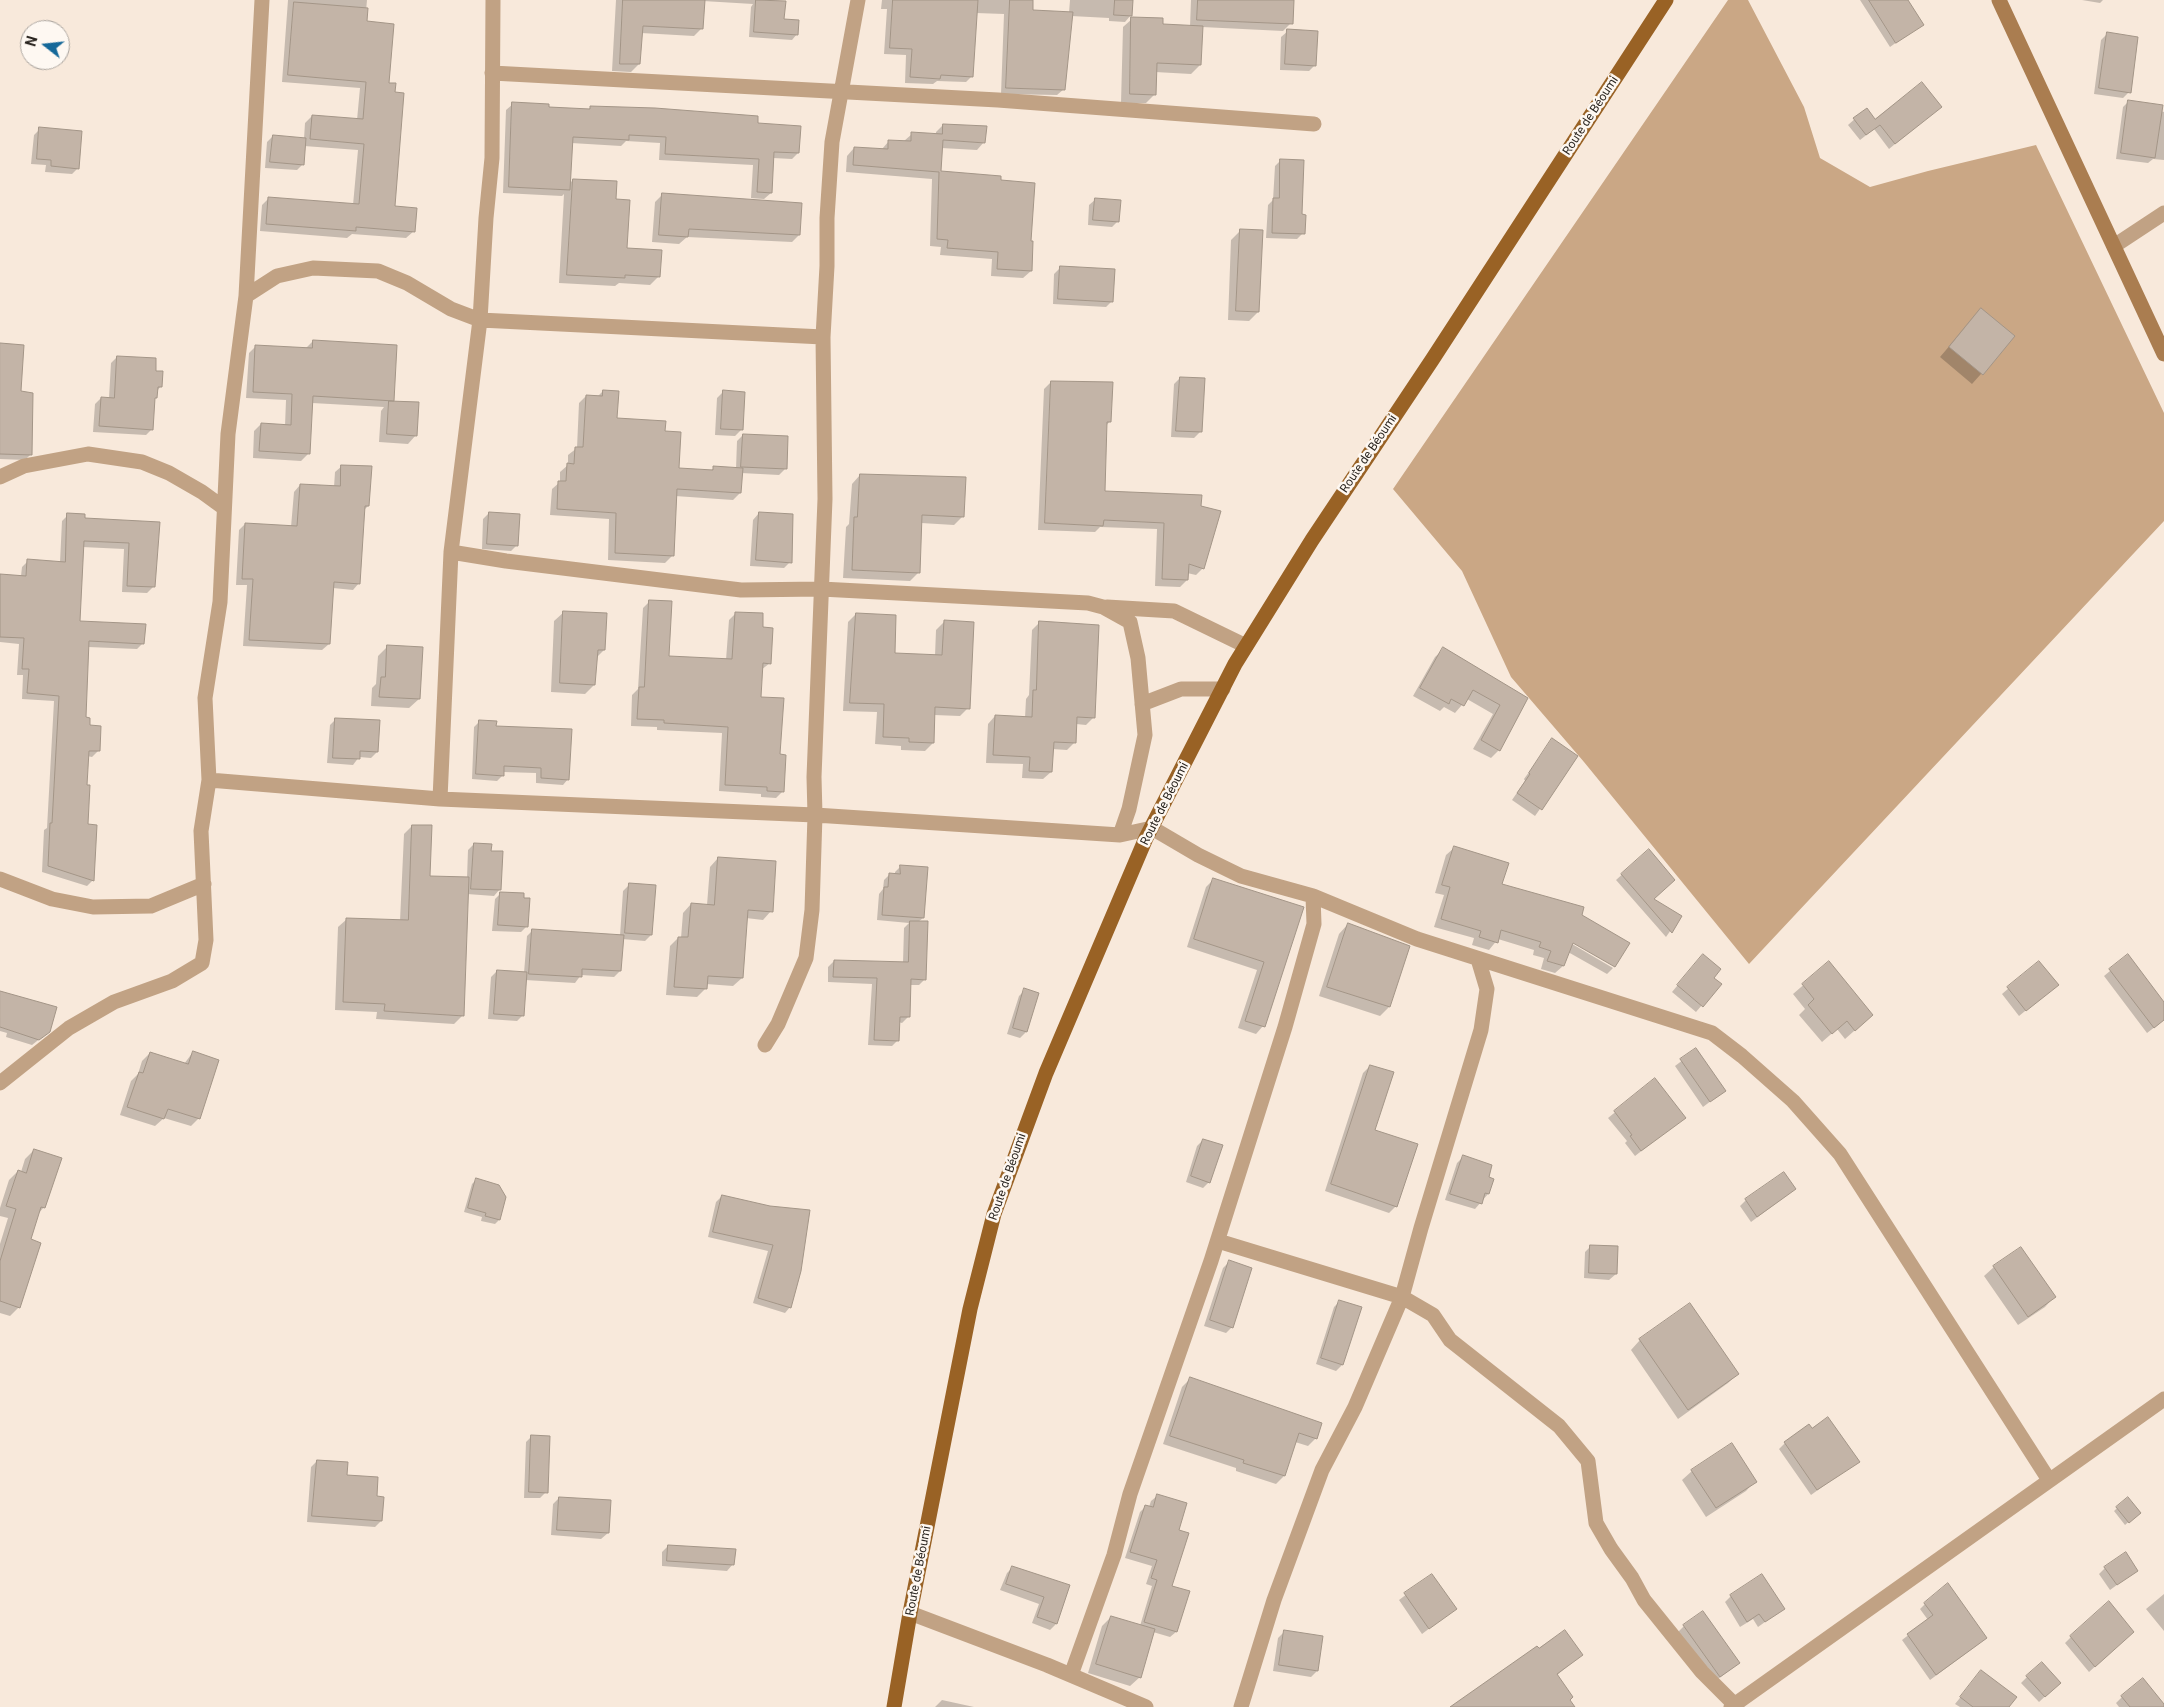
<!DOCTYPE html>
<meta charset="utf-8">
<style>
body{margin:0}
#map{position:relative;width:2164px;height:1707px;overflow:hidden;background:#f8e9db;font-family:Roboto,sans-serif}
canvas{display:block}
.north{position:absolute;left:20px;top:20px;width:50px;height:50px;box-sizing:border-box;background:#fef8f2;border:1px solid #aaa49e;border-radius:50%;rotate:286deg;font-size:14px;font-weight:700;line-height:20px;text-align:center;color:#2b2621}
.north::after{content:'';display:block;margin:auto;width:18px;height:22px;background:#156899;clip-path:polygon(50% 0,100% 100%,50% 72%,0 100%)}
</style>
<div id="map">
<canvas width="2164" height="1707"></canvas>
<div class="north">N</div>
</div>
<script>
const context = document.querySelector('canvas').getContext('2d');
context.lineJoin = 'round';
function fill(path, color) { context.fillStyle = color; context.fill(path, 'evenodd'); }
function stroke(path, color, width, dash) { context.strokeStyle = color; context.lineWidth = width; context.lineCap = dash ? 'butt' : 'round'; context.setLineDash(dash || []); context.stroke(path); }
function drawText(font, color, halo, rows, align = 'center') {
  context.font = font + ' Roboto,sans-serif'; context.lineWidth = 5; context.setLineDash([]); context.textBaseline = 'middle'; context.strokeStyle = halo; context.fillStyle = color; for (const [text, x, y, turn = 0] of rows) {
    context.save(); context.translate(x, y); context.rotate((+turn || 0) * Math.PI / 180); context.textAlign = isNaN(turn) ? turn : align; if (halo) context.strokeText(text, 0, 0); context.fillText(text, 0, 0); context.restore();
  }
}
const forest = new Path2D(`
 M1728,0h20l56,107 16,51 50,29 58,-16 108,-26 128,268v108l-415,443 -165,-202 -73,-85 -49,-106 -69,-82z`);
const shadow = new Path2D(`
 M288,0h79l-2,23 23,61 6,124 20,23 -8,7 -54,-4 -5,4 -87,-7 2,-26 7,-7 84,7 5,-55 -54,-4 -1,18 -6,6 -32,-2 2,-26 6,-6 31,3 1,-16 7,-7 45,4 3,-32 -78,-6z
 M616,0h145l-2,1 24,19 14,14 -5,6 -43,-3 2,-30 2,-3 -50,-3 -1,27 -8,8 -53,-3 -2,31 -8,8 -19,-1z
 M882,0h150l-1,12 38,1 1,-13h62l-1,15 -6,7 -16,-1v-3l-38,-2 -7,73 -7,6 -56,-1 3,-80 -28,-1 -4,63 -6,6 -29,-1 -4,3 -28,-1 1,-28 -22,-1 3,-45h-6z
 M1191,0h101l-1,23 -8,8 -81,-4 -2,38 -9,9 -36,-2 -1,23 -8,8h-25l2,-76 9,-8 29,7 29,1z
 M1860,0h47l15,24 -32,23z
 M2082,0h21l-3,3z
 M1288,31l27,34 -6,6 -29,-1 1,-33z
 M2107,34l22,58 -6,6 -29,-4 7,-54z
 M2129,101l35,11v48l-11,-1 -5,4 -32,-4 7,-52z
 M513,104l75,6 3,-3 165,17 42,29 -6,6 -19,-1 -2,35 -7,6 -13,-1 2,-33 -94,-5 1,-17 -34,-2 -5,5 -50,-3 -2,41 4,-4 42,20 11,50 33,26 -9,9 -31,-2 -4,3 -56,-3 5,-89 -2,2 -59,-3 3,-83z
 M1866,109l9,12 59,-9 -45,37 -15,-20 -14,11 -12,-15z
 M943,125l41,17 -7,8 -36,-2 -1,24 60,9 31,90 -8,7 -32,-2 1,-17 -52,-4 1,-8 -11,-1 2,-67 -86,-7 1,-16 7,-8 28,1 7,-8h15l8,-7 24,1v-3z
 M40,129l38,39 -6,6 -27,-2 1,-7 -15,-1 3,-29z
 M1281,160l20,56 2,17 -6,6 -31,-1 2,-33 5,-5 2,-34z
 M662,195l137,40 -7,7 -105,-5 -8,7 -27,-2 3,-40z
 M1096,199l22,22 -6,6 -24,-2 1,-20z
 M1241,230l17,82 -9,9 -21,-1 3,-80z
 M1060,268l52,33 -6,6 -53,-3 1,-30z
 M1981,309l33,28 -42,47 -32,-27z
 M313,341l79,59 -1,2 25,33 -8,9 -29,-2 2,-31 3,-4 -72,-4 -4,51 -7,7 -48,-3 1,-27 7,-7 24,2 1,-26 -40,-2 3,-45 7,-7 50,2z
 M0,345l31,109 -6,6 -25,-1z
 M117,357l37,15 7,14 -4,5 -1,6 -3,3 -1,29 -6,6 -53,-3 2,-28 6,-6h8l2,-35z
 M1180,378l20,54 -6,6 -23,-1 3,-53z
 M1051,382l59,39 -4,5 -2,66 96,4 3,72 -7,7 -9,-2v7l-7,7 -25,-1 2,-57 -57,-2 -5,5 -57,-2 6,-141z
 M603,391l13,29 47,12 15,37 32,2 4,-3 22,1 1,-28 6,-6 42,34 -6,6 -38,-2 -1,20 -7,7 -58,-4 -2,59 -8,8 -57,-3 1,-41 -59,-4 2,-26 8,-7v-10l8,-7v-10l9,-7 2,-45 7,-7 11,1z
 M723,392l18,38 -6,6 -20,-1 2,-37z
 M342,466l26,40 -5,5 -4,72 -6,7 -20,-2 -4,56 -7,6 -79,-4 4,-61h-11l3,-55 6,-6 46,3 3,-35 6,-7 34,2 1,-15z
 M860,475l103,41 -9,9 -33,-2 -3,50 -8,8 -67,-3 3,-51 3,-3 3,-40z
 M489,513l28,32 -6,6 -29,-2 1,-30z
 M759,513l31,49 -6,6 -34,-2 3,-46z
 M68,515l16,5 74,3 -5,64 -6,6 -25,-1 2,-43 -42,-2 -3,75 64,21 -6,6 -49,-2 -4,72 14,32 -6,6 -5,-1 -2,30 2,39 6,55 -6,6 -45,-14 2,-42 3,-2 7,-127 -32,-2 1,-24h-6l2,-31 -19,-2v-67l21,1 1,-9 6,-6 32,1 2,-41z
 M650,601l17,57 59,2 3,-40 7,-7 26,15 8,35 -9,7 -2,28 20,58 4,35 -7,7 -15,-1v-3l-42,-3 3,-58 -65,-3v-3l-26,-1 1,-31 6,-6 5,-81z
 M564,612l40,38 -8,8 -2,27 -9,9 -34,-2 3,-71z
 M856,614l37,40 42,2 1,-26 8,-8 24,86 -8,8 -26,-1 -1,28 -8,8 -24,-1v-4l-26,-2 2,-32 -34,-1 5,-89z
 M1040,622l54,95 -8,8 -10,-1 -1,18 -8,8 -15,-1 -1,23 -8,7 -21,-1 1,-14 -37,-1 2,-39 7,-8 30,2 1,-19 3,-4 3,-65z
 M387,647l32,52 -10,9 -38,-2 1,-18 4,-4 2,-28z
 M1444,649l83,50 -28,51 -8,8 -18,-9 20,-35 -26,-15 -12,14 -11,-6 -4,4 -27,-15 22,-39z
 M336,719l41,33 -6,6 -12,-1 -6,8 -26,-2 3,-38z
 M480,721l15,6 73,52 -5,6 -27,-2v-10l-33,-1v3l-6,6 -25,-2 2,-52z
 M1552,740l25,17 -42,59 -23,-16 13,-19 -1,-2z
 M412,826l16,51 39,1 1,-28 6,-6 16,8 10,37 -6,7 -27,-2 -4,121 -9,9 -78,-5 1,-7 -42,-2 3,-83 9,-8 53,2 4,-87z
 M1454,848l47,37 79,30 48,28 -14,24v-2l-46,-26 -1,2 46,27 -6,6 -39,-22 -5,14 -8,7 -14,-4 3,-11 -11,-3 1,-5 -36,-11 -9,11 -17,-5 2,-7 -40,-11 10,-32 -9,-2 11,-38z
 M1648,851l4,49 28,17 -14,20 -50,-57z
 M718,858l53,53 -8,9 -17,-2 -4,60 -9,8 -27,-2v4l-9,9 -31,-2 4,-49 8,-8h3l2,-25 8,-9 16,1 3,-38z
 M901,866l22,52 -5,4 7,57 -6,6h-9l-2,32 -6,6 -4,-1v18l-6,6 -24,-1 4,-61 -44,-2v-15l6,-6 69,2 1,-35 5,-5 -32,-3 2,-26 4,-5 1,-9 5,-5h6v-3z
 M1214,879l88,29 -39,118 -7,8 -18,-6 19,-58 -70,-23 19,-60z
 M629,885l22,50 -6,6 -23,-2 -2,32 -6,6 -33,-2 -6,8 -50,-3 -2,35 -6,6 -29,-2 3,-42 6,-6 27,2 3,-37 6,-6 87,6 3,-45z
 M501,893l21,6 5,27 -6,6 -29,-1 3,-32z
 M1348,924l41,83 -9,9 -61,-20 20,-62z
 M2128,956l36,48v16l-17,13 -43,-57z
 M1697,962l23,22 -24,28 -24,-20z
 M2039,962l18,23 -38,31 -17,-22z
 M1829,963l33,61 -17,15 -8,-10 -15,13 -23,-27 6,-6 -12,-15z
 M1025,990l1,42 -6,6 -13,-4 12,-38z
 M0,991l42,46 -10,8 -26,-8 1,-4 -7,-2z
 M1696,1050l28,41 -21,16 -28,-41z
 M193,1052l6,66 -8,8 -27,-8 -9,8 -35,-11 11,-34 7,-7 4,-13 8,-8 34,11z
 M1370,1066l4,65 22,75 -7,7 -64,-22 38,-118z
 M1655,1080l29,38 -49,38 -10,-13 2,-2 -19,-23z
 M1203,1140l6,42 -6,6 -17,-6 11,-36z
 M34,1150l10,57 -6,7 -9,26 -10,67 -9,9 -10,-3v-69l8,-26 -8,-2v-8l9,-28 9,-9 3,1 4,-13z
 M1463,1157l24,21 5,2 -4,14 -13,15 -30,-9 12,-37z
 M476,1180l29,17 -6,23 -4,4 -14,-3 1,-4 -18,-5 8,-28z
 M1795,1189l-44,33 -11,-16 6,-6z
 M722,1196l48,11 20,100 -5,6 -32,-10 15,-52 -60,-14 8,-35z
 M1591,1246l25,28 -7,6 -25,-2 1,-26z
 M1229,1262l3,65 -6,6 -22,-7 19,-58z
 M1994,1267l60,30 -9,10 -27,18 -34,-49z
 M1340,1301l2,64 -6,6 -20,-7 18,-57z
 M1690,1305l47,69 -9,9 -50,36 -47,-69 9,-10z
 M1190,1379l126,59 -8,8 -13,-4 -11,34 -8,8 -40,-13v-3l-73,-24 19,-57z
 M1812,1430l46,31 -47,34 -32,-46 6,-6z
 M532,1436l14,56 -6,6h-16l2,-56z
 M317,1461l29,16 29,20 6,24 -6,6 -68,-5 4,-55z
 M1692,1471l63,10 -9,10 -40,26 -24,-37z
 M1157,1496l20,35 -6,55 5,46 -6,5 -17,-5 -13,45 -10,9 -42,-13 14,-47 9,-9 29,9 12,-40 -6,-2 6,-18 -27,-8 15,-46 6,-6 3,1 2,-6z
 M559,1498l49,35 -7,6 -50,-4 2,-31z
 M2128,1498l12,14 -15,13 -11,-14z
 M668,1546l65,18 -6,7 -65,-5v-14z
 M1013,1567l56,19 -13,38 -6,6 -18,-7 7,-19 -39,-14 7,-17z
 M2105,1568l31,3 -26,19 -11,-16z
 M1432,1575l23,34 -33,25 -23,-34z
 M2164,1594v37l-18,-22z
 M1731,1596l52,13 -25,18 -5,-8 -13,8 -15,-25z
 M1925,1604l55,39 -50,37 -28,-40 26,-20 -8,-11z
 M1684,1626l55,37 -25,19 -36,-50z
 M1284,1632l33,39 -6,6 -38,-6 5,-33z
 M2071,1637l40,15 -22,20 -24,-29z
 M1538,1650l43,5 -25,21 17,31h-118z
 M2027,1677l26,12 -14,13 -18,-19z
 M1976,1678l31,29h-47l-5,-3z
 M2122,1697l33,10h-36l-3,-4z
 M942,1700l32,7h-39z`);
const building = new Path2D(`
 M623,0h82l-2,29 -60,-3 -3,38h-20z
 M756,0l30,1 -2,18 15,1 -1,15 -44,-3z
 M893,0h85l-5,77 -32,-2 -1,4 -30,-2 2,-28 -22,-1z
 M1010,0h23v10l40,2 -8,78 -59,-2z
 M1115,0h18l-1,16 -18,-1z
 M1198,0h96l-1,24 -96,-4z
 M1869,0h39l16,25 -28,18z
 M294,2l74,6 -1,13 27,3 -5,59h7l-1,9 9,1 -9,113 22,2 -2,24 -59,-5v4l-90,-7 2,-27 91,7 5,-60 -54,-5 2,-24 51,4 3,-37 -78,-7z
 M1131,17l32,1v6l40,2 -2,39 -44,-2 -1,32 -26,-1z
 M1287,29l31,2 -2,35 -31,-2z
 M2107,32l31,5 -7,56 -32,-5z
 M1922,82l20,25 -47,37 -15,-19 -14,10 -13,-17 14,-10 8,11z
 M2128,100l35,5 -8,53 -34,-5z
 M512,102l37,2v3l41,2v-3l65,2 103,8v7l43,3 -2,27 -25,-1 -2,41 -15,-1 2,-33 -94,-5 1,-17 -37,-2v5l-56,-3 -3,53 -61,-3z
 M943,124l44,2 -2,17 -42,-3 -2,31 60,5v4l34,3 -4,58h2l-1,30 -35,-2 1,-17 -51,-4 1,-8 -11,-1 2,-67 -86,-7 1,-18 34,2v-9l23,1v-9l31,2z
 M39,127l43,4 -3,38 -28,-3v-6l-14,-1z
 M273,135l33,3 -2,27 -34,-3z
 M1280,159l24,1 -2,54 4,1 -1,19 -33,-1 1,-35h6z
 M573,179l44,2 -1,18 14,1 -3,48 35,2 -2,27 -35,-2v3l-58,-3z
 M662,193l140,10 -2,32 -111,-6 -1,8 -29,-2z
 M1095,198l26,2 -2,22 -26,-2z
 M1240,229l23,1 -4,82 -23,-1z
 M1060,266l55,3 -2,33 -55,-3z
 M1981,308l34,28 -32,39 -34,-28z
 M313,340l84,5 -3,56 -81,-5 -3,58 -51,-3 2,-28 30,2 1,-31 -39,-2 2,-47 57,3z
 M0,343l24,2 -3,46 12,2 -1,62 -32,-1z
 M117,356l39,2v13h7l-1,16h-4l-1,11h-2l-2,32 -54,-4 2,-29 13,1z
 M1180,377l25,1 -3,54 -26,-1z
 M1051,381l62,1 -2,40h-4l-2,69 97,4 -1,11 20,5 -17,58 -15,-5 -1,16 -26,-1 2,-56 -60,-3 -1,6 -58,-3z
 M603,390l16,1 -2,27 49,3 -1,10 16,1 -2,36 34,2v-4l30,2 -2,25 -64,-4 -3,67 -59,-3 1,-40 -59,-4 1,-28h8l1,-18 7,1 1,-17h8l3,-52 16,1z
 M723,390l22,2 -2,38 -22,-1z
 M389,401l30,1 -2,34 -30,-2z
 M743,434l45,2 -1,33 -46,-2z
 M341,465l31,1 -3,40h-4l-5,78 -26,-2 -4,62 -81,-4 4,-61h-11l3,-56 52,3 3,-42 40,2z
 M860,474l106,3 -2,40 -42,-2 -2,58 -68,-3 2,-53h3z
 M489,512l31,2 -2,32 -31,-2z
 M759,512l34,2 -1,49 -36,-3z
 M67,513l18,1v4l75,4 -5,65 -28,-1 2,-43 -45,-2 -4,80 66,3 -2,20 -55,-3 -3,76 4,1v7l11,1 -1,25h-11l-2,34h3l-2,39 9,1 -3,56 -46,-15 2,-43h2l7,-127 -32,-3 2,-24h-7l2,-31 -24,-1v-63l26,2 1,-17 38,3z
 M649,600l23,1 -3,55 63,3 3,-47 28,1v14l10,1 -2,36 -8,-1 -2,34 23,1 -4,56 6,1 -2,37 -17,-1v-4l-42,-2 3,-58 -64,-4v-3l-27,-1 2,-32h5z
 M563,611l44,2 -2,37h-7l-3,35 -35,-2z
 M856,613l40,2 -1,38 47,2 2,-35 30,2 -4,87 -35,-2 -1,36 -25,-1v-4l-26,-1 1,-33 -34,-1z
 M1039,621l60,4 -4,93 -18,-1 -1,26 -22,-1 -2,30 -23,-1 1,-14 -37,-2 2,-40 37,2 1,-27h3z
 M387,645l36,2 -3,52 -41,-2 2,-20h4z
 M1443,647l85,51 -28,53 -19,-11 19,-35 -27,-15 -9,16 -13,-7 -2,5 -29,-16z
 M335,718l45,2 -2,32 -18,-1v8l-27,-1z
 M479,720l18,1 -1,5 76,3 -3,51 -28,-2v-10l-37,-2v10l-28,-2z
 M1552,738l26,18 -36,54 -25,-17 13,-19 -1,-1z
 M412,825h20l-2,51 39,1 -5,139 -80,-5 1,-7 -42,-2 3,-84 62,2z
 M474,843l18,1 -1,7h12l-2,39 -30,-1z
 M1454,846l55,17 -7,21 82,23 -2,8 48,28 -15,24 -42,-24 -9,23 -17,-5 4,-10 -12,-4 2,-5 -40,-12 -3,13 -19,-6 2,-6 -40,-12 9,-32 -8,-2z
 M1649,849l26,31 -21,19 28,17 -10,17 -51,-59z
 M718,857l58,4 -3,51 -25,-2 -5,68 -35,-2 -1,13 -33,-2 4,-50h10l3,-34 23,2z
 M900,865l28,2 -4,51 -42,-3 2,-28h4l1,-14 11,1z
 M1213,878l91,29 -39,120 -20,-6 19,-59 -70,-23z
 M629,883l27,2 -4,50 -27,-2z
 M500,892l24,1v5h6l-2,29 -30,-2z
 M910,921h18l-2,59 -15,-1 -1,38h-10l-1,24 -25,-1 3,-62 -44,-1 1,-17 74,2z
 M1348,923l62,23 -20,61 -63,-20z
 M532,929l92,6 -3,36 -39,-2v8l-53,-3z
 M1703,954l18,15 -7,9 8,6 -19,23 -26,-22z
 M2128,954l36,48v18l-10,8 -45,-59z
 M1829,961l44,54 -18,16 -8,-10 -15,13 -24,-29 6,-6 -12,-15z
 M2039,961l20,24 -33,26 -19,-24z
 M497,970l30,2 -3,44 -30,-2z
 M1024,988l15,5 -12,39 -14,-4z
 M0,991l57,16 -7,25 -11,8 -39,-13z
 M1696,1048l30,43 -16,11 -30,-43z
 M193,1051l26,9 -19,59 -32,-10 -4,10 -37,-12 12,-35 4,1 7,-21 38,12z
 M1370,1065l24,7 -19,58 43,14 -21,63 -66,-23z
 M1655,1078l31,40 -45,33 -11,-15 2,-1 -18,-24z
 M1203,1139l20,6 -13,38 -19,-7z
 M34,1149l28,9 -17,50 -4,-1 -10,32 10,4 -21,65 -20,-7v-40l16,-52 -10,-3 12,-36 8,3z
 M1463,1155l29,10 -3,12 5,2 -5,15 -4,-1 -3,11 -32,-10z
 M1784,1172l12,17 -39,28 -12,-18z
 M476,1178l23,7 7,12 -6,23 -15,-4 1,-3 -18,-5z
 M722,1195l48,11 40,4 -9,61 -10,37 -33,-10 15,-53 -60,-13z
 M1590,1245l28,1 -1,28 -28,-1z
 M2021,1247l35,50 -28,20 -35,-51z
 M1229,1260l23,8 -19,60 -23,-8z
 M1339,1300l23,7 -19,58 -22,-7z
 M1690,1303l49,71 -51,36 -49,-71z
 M1190,1377l132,46 -5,16 -18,-6 -14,43 -42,-13 1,-3 -74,-24z
 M1828,1417l32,45 -43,28 -33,-48 25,-18 3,4z
 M531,1435l19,1 -2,57 -19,-1z
 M1732,1443l25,39 -41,26 -25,-38z
 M317,1460l31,2 -1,13 31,2 -1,19 7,1 -2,24 -70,-5z
 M1157,1494l30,9 -8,27 10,3 -17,53 18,5 -13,41 -33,-10 13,-42 -6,-2 6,-18 -27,-8 15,-47 8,2z
 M559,1497l52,3 -2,33 -52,-3z
 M2128,1497l13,16 -12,10 -13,-16z
 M668,1545l68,4 -2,16 -67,-4z
 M2126,1552l12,19 -21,14 -13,-18z
 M1012,1566l58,19 -13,39 -20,-7 7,-20 -38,-13z
 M1432,1574l25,35 -28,20 -25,-36z
 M1762,1574l23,35 -20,13 -6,-8 -12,8 -17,-27z
 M1948,1583l39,55 -51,37 -29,-41 26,-19 -9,-12z
 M2109,1601l25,31 -39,35 -25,-31z
 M1703,1611l37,52 -20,14 -37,-52z
 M1111,1616l44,13 -14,49 -45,-14z
 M1284,1630l39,6 -5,35 -39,-6z
 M1565,1630l18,25 -26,19 16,23 -3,3 5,7h-125l87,-61 2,2z
 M2042,1662l19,21 -16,14 -19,-21z
 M1981,1670l36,27 -8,10h-36l-13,-10z
 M2143,1678l21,26v3h-34l-9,-11z`);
const street = new Path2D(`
 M492,73l506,27 316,24
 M2114,246l50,-33
 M246,296l31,-20 36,-8 65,3 29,12 44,26 29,11 343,17
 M0,477l24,-11 64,-12 54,8 27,11 33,19 22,16
 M451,552l55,9 235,29 80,-1 267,14 15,4 27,15 8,36 7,77 -16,74 -9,26
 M1107,607l67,4 72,35
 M1142,704l39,-15h42
 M209,780l231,19 375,16 305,20 32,-7 46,27 43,21 72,20 104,43 295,94 30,23 51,45 47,53 209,326
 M440,799l11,-247 29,-232 6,-102 6,-60 1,-158
 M0,879l52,20 41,8 58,-1 53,-22
 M765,1045l13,-21 28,-66 6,-48 3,-95 -1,-38 11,-278 -2,-162 4,-71v-48l5,-76 26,-142
 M0,1083l69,-55 45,-26 58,-21 30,-18 4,-23 -5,-109 8,-51 -4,-82 15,-96 8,-168 18,-138 16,-296
 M1218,1241l184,56 31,18 17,25 109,86 29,35 8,62 15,26 21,29 12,22 58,72 35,35
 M910,1613l137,52 99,42
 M1071,1675l43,-120 16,-61 81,-233 74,-234 29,-103 -1,-28
 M1241,1707l33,-107 48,-130 33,-63 47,-110 19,-69 60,-198 6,-41 -9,-30
 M1731,1707l433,-308`);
const secondary = new Path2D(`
 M1999,0l165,354`);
const primary = new Path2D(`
 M894,1707l16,-94 60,-304 24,-95 52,-141 100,-235 89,-174 77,-124 120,-180 234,-360`);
const streetNames = [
 ["Route de Béoumi",1591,116,-57],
 ["Route de Béoumi",1369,454,-56],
 ["Route de Béoumi",1165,804,-63],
 ["Route de Béoumi",1008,1177,-71],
 ["Route de Béoumi",919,1571,-79]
];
fill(forest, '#caa785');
fill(shadow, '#0003');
fill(building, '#c3b4a7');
stroke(building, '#a39587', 1);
stroke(street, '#c1a284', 15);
stroke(secondary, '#aa7d50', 15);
stroke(primary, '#996225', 15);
drawText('12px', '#2b2621', '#fef8f2', streetNames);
</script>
